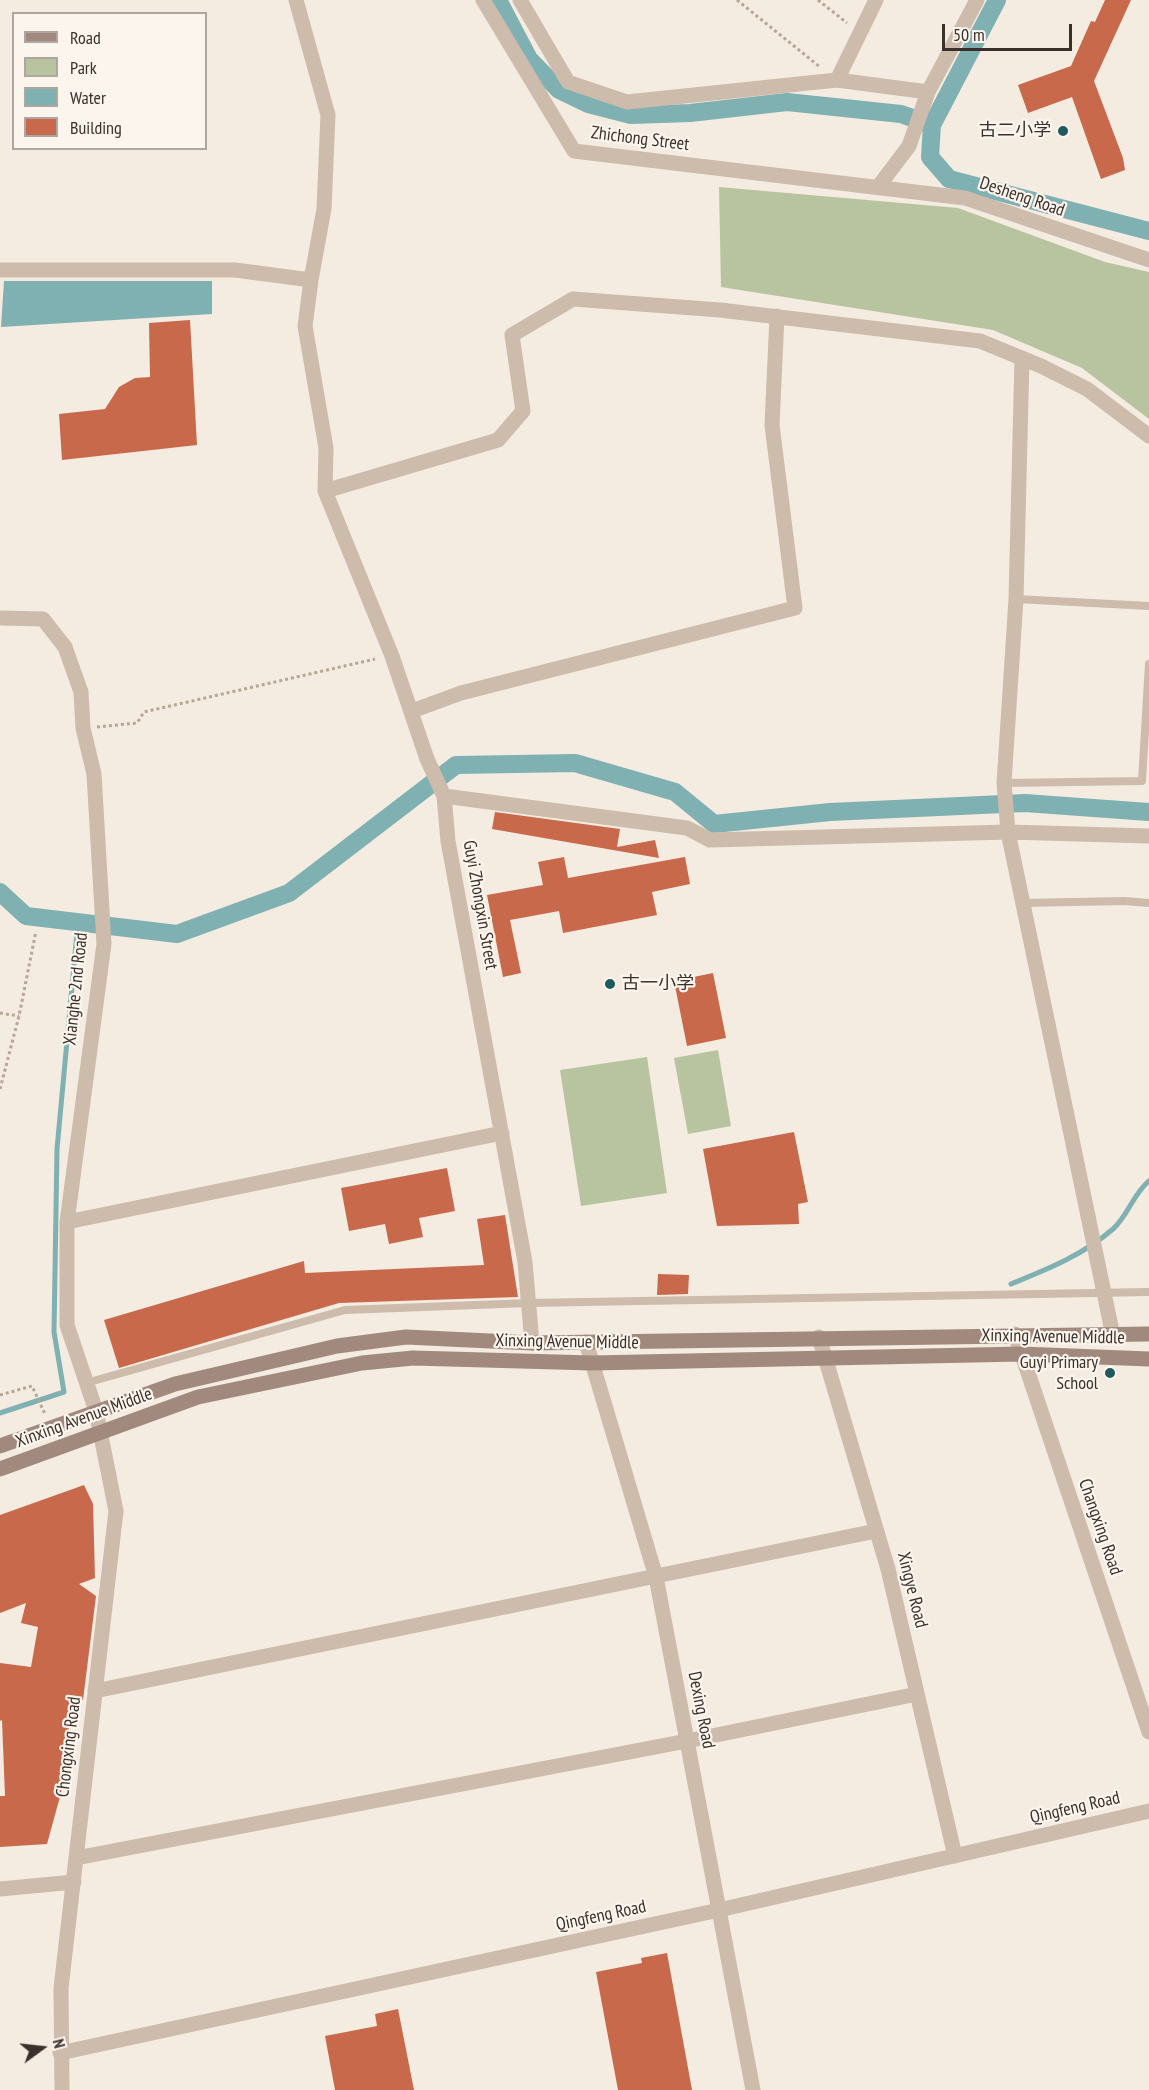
<!DOCTYPE html>
<meta charset="utf-8">
<style>
body{margin:0}
#map{position:relative;width:1149px;height:2090px;overflow:hidden;background:#f4ebe1;font-family:"PT Sans Narrow",sans-serif}
canvas{display:block}
.legend{position:absolute;left:12px;top:12px;width:195px;height:138px;box-sizing:border-box;background:#fbf5ee;border:2px solid #aea6a0;margin:0;padding:8px 10px;list-style:none;font-size:18px;color:#3b302b}
.legend li{display:flex;align-items:center;gap:12px;height:30px}
.legend b{width:30px;border:2px solid #aea6a0}
.north{position:absolute;left:12px;top:2018px;width:60px;height:60px;-webkit-text-stroke:4px #fbf5ee;paint-order:stroke;rotate:75deg;font-size:16px;font-weight:700;line-height:24px;text-align:center;color:#3b302b}
.north::after{content:'';display:block;margin:auto;width:21px;height:27px;background:#3b302b;clip-path:polygon(50% 0,100% 100%,50% 72%,0 100%)}
.scale{position:absolute;left:942px;top:24px;width:130px;height:27px;box-sizing:border-box;border:3px solid #3b302b;border-top:0;padding-left:8px;font-size:18px;line-height:21px;white-space:nowrap;color:#3b302b;-webkit-text-stroke:4px #fbf5ee;paint-order:stroke}
</style>
<div id="map">
<canvas width="1149" height="2090"></canvas>
<ul class="legend">
<li><b style="height:8px;background:#a18a7d"></b>Road</li>
<li><b style="height:16px;background:#b8c4a0"></b>Park</li>
<li><b style="height:16px;background:#7fb0b2"></b>Water</li>
<li><b style="height:16px;background:#c8694b"></b>Building</li>
</ul>
<div class="north">N</div>
<div class="scale">50 m</div>
</div>
<script>
const context = document.querySelector('canvas').getContext('2d');
context.lineJoin = 'round';
function fill(path, color) { context.fillStyle = color; context.fill(path, 'evenodd'); }
function stroke(path, color, width, dash) { context.strokeStyle = color; context.lineWidth = width; context.lineCap = dash ? 'butt' : 'round'; context.setLineDash(dash || []); context.stroke(path); }
function drawText(font, color, halo, rows, align = 'center') {
  context.font = font + ' "PT Sans Narrow","Noto Sans SC",sans-serif'; context.lineWidth = 4.5; context.setLineDash([]); context.textBaseline = 'middle'; context.strokeStyle = halo; context.fillStyle = color; for (const [text, x, y, turn = 0] of rows) {
    context.save(); context.translate(x, y); context.rotate((+turn || 0) * Math.PI / 180); context.textAlign = isNaN(turn) ? turn : align; if (halo) context.strokeText(text, 0, 0); context.fillText(text, 0, 0); context.restore();
  }
}
const green = new Path2D(`
 M719,187l239,21 147,54 44,10v147l-67,-51 -89,-38 -272,-43z
 M718,1050l13,76 -43,8 -14,-76z
 M647,1057l20,136 -86,13 -21,-136z`);
const water = new Path2D(`
 M4,281h208v33l-211,13z`);
const stream = new Path2D(`
 M1011,1284c37,-15 72,-29 102,-55 15,-13 20,-35 36,-48
 M0,1413l64,-21 -10,-60 3,-183 21,-227`);
const canal = new Path2D(`
 M498,0l31,59 30,31 29,14 43,11 59,-2 97,-11 114,12 31,11
 M997,0l-65,125 -2,32 19,22 200,52
 M0,892l26,24 151,18 112,-41 167,-128 119,-2 100,29 39,32 116,-12 195,-9 124,9`);
const building = new Path2D(`
 M1105,0h26l-37,81 29,77 2,12 -24,9 -29,-82 -44,16 -10,-28 53,-19 20,-45 4,1z
 M190,320l7,125 -135,15 -3,-46 46,-5 14,-22 16,-9 15,-1 -1,-54z
 M495,812l125,17 -3,18 38,-7 4,18 -167,-29z
 M564,857l4,21 117,-21 5,27 -38,8 5,23 -94,18 -4,-22 -49,9 11,53 -18,4 -16,-82 56,-10 -5,-23z
 M713,973l13,65 -39,8 -13,-65z
 M794,1132l14,70 -10,2 1,20 -82,2 -14,-77z
 M447,1168l8,43 -36,7 4,19 -34,7 -4,-20 -36,7 -8,-43z
 M505,1215l13,82 -179,6 -220,65 -15,-48 200,-59 1,12 179,-8 -7,-46z
 M658,1274l31,1 -1,19 -31,1z
 M84,1485l9,19 2,74 -16,6 17,12 -13,104h-11l-11,93 -14,51 -47,3v-51h5l-3,-76 -2,1v-58l31,4 7,-40 -17,-4 5,-20 -26,10v-98z
 M667,1953l25,137h-74l-22,-118 46,-9 -1,-5z
 M398,2009l16,81h-79l-10,-54 52,-10 -2,-12z`);
const path = new Path2D(`
 M737,0l83,67
 M818,0l29,23
 M97,727l40,-4 7,-11 231,-53
 M0,1013l19,3
 M0,1089l19,-73 17,-85
 M0,1395l32,-9 13,28`);
const lane = new Path2D(`
 M1016,599l133,7
 M1004,783l138,-2 7,-117
 M1023,903l101,-2 25,2
 M86,1383l259,-73 184,-7 620,-11`);
const street = new Path2D(`
 M296,0l32,115 -4,94 -13,71
 M483,0l91,151 391,47 184,62
 M520,0l48,82 59,20 210,-22 91,12
 M837,80l39,-80
 M878,187l31,-41 19,-54 49,-92
 M0,270h235l76,10 -6,46 21,122 -1,43 67,165 35,103 17,37 4,45 77,421 7,81
 M1022,358l-6,241 -12,184 4,49 105,504
 M325,491l173,-51 25,-29 -11,-76 61,-36 147,11 260,31 61,25 46,23 62,47
 M0,618l43,1 22,28 16,45 2,36 11,46 10,170 -37,278v103l29,86 20,100 -55,477 1,102
 M412,711l49,-18 334,-85 -23,-183 5,-109
 M444,796l243,32 23,12 298,-8 141,4
 M67,1222l435,-89
 M1015,1334l134,398
 M819,1337l69,232 67,287
 M586,1342l70,235 97,513
 M95,1691l781,-160
 M76,1858l611,-117 230,-47
 M0,1889l74,-7
 M60,2053l659,-143 430,-99`);
const secondary = new Path2D(`
 M0,1446l175,-62 162,-38 69,-9 126,6 617,-9
 M0,1469l198,-72 164,-34 51,-5 179,5 429,-9 128,5`);
const markers = [
 [1063,131,6,"#1f5a5e"],
 [610,984,6,"#1f5a5e"],
 [1110,1373,6,"#1f5a5e"]
];
const poiNames = [
 ["古二小学",1051,131],
 ["古一小学",622,984,"left"],
 ["Guyi Primary",1098,1363],
 ["School",1098,1384]
];
const streetNames = [
 ["Zhichong Street",640,139,7],
 ["Desheng Road",1022,197,19],
 ["Guyi Zhongxin Street",480,905,80],
 ["Xianghe 2nd Road",76,989,-84],
 ["Xinxing Avenue Middle",1053,1337,1],
 ["Xinxing Avenue Middle",567,1342,1],
 ["Xinxing Avenue Middle",84,1418,-20],
 ["Changxing Road",1100,1527,71],
 ["Xingye Road",912,1590,76],
 ["Dexing Road",701,1710,79],
 ["Chongxing Road",69,1747,-83],
 ["Qingfeng Road",1075,1808,-13],
 ["Qingfeng Road",601,1916,-12]
];
fill(green, '#b8c4a0');
fill(water, '#7fb0b2');
stroke(stream, '#7fb0b2', 5);
stroke(canal, '#7fb0b2', 18);
fill(building, '#c8694b');
stroke(path, '#b9a596', 3, [3, 3]);
stroke(lane, '#cdbbac', 8);
stroke(street, '#cdbbac', 15);
stroke(secondary, '#a18a7d', 15);
for (const [x, y, r, color] of markers) { const dot = new Path2D(); dot.arc(x, y, r, 0, 2 * Math.PI); context.fillStyle = color; context.fill(dot); stroke(dot, '#fbf5ee', 2); }
drawText('18px', '#3b302b', '#fbf5ee', poiNames, 'right');
drawText('18px', '#3b302b', '#fbf5ee', streetNames);
</script>
